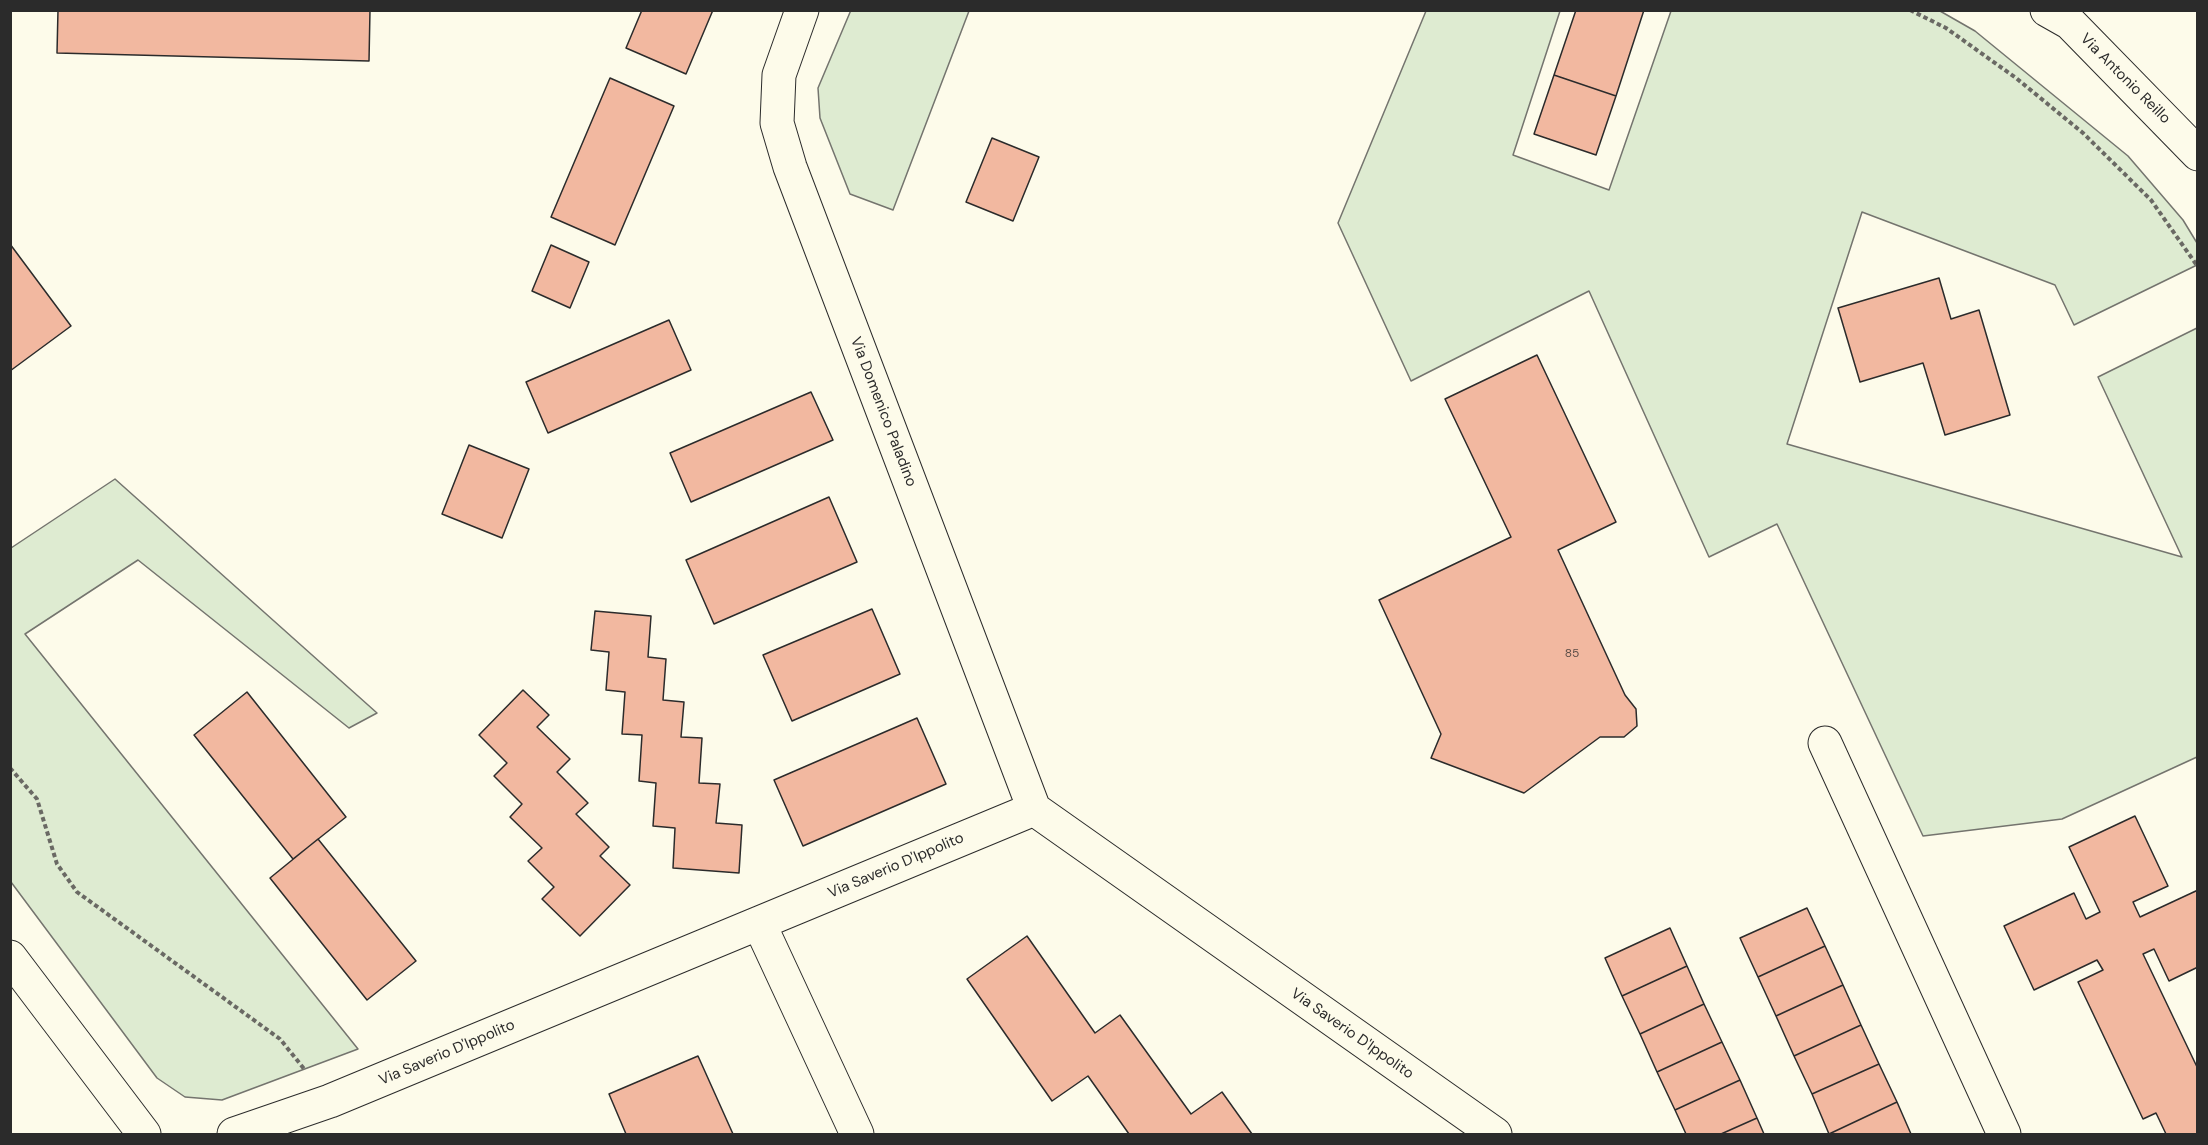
<!DOCTYPE html>
<style>
body{margin:0}
#map{position:relative;width:2208px;height:1145px;overflow:hidden;background:#fdfbea;font-family:"DM Sans",sans-serif}
canvas{display:block}
.frame{position:absolute;inset:0;border:12px solid #2b2b2b;pointer-events:none}
</style>
<div id="map">
<canvas width="2208" height="1145"></canvas>
<div class="frame"></div>
</div>
<script>
const context = document.querySelector('canvas').getContext('2d');
context.lineJoin = 'round';
function fill(path, color) { context.fillStyle = color; context.fill(path, 'evenodd'); }
function stroke(path, color, width, dash) { context.strokeStyle = color; context.lineWidth = width; context.lineCap = dash ? 'butt' : 'round'; context.setLineDash(dash || []); context.stroke(path); }
function drawText(font, color, halo, rows, align = 'center') {
  context.font = font + ' "DM Sans",sans-serif'; context.lineWidth = 4.5; context.setLineDash([]); context.textBaseline = 'middle'; context.strokeStyle = halo; context.fillStyle = color; for (const [text, x, y, turn = 0] of rows) {
    context.save(); context.translate(x, y); context.rotate((+turn || 0) * Math.PI / 180); context.textAlign = isNaN(turn) ? turn : align; if (halo) context.strokeText(text, 0, 0); context.fillText(text, 0, 0); context.restore();
  }
}
const green = new Path2D(`
 M851,10l118,1 -76,199 -43,-16 -30,-76 -2,-30z
 M1426,11h134l-47,144 96,35 62,-179h269l35,20 153,125 55,64 14,23v22l-123,60 -19,-40 -193,-73 -75,232 395,113 -84,-180 99,-49v429l-135,62 -139,17 -146,-312 -68,33 -120,-266 -178,90 -73,-158z
 M115,479l262,234 -28,15 -211,-168 -113,74 333,415 -136,51 -37,-3 -28,-19 -146,-196v-334z`);
const building = new Path2D(`
 M58,10h312l-1,51 -312,-8z
 M642,10h71l-27,64 -60,-26z
 M1576,10h68l-28,86 -62,-21z
 M1554,75l62,21 -20,59 -62,-21z
 M610,78l64,28 -59,139 -64,-28z
 M992,138l47,19 -26,64 -47,-19z
 M10,244l61,82 -61,45z
 M551,245l38,17 -19,46 -38,-17z
 M1939,278l12,41 28,-9 31,105 -65,20 -22,-72 -63,19 -22,-74z
 M669,320l22,50 -143,63 -22,-51z
 M1537,355l79,167 -58,28 67,145 11,14 1,17 -13,11h-24l-76,56 -93,-35 10,-24 -62,-134 132,-63 -66,-138z
 M811,392l22,48 -142,62 -21,-49z
 M469,445l60,24 -27,69 -60,-24z
 M829,497l28,65 -143,62 -28,-64z
 M872,609l28,65 -108,47 -29,-66z
 M595,611l56,5 -3,41 18,2 -3,41 21,2 -3,35 21,1 -3,45 21,1 -4,39 26,2 -3,48 -66,-5 2,-40 -22,-2 3,-43 -17,-2 3,-46 -20,-1 3,-42 -19,-2 3,-38 -18,-2z
 M523,690l26,25 -12,12 33,32 -13,13 31,31 -12,11 33,33 -9,9 30,29 -50,51 -38,-37 12,-12 -26,-26 14,-13 -32,-31 12,-13 -28,-28 13,-13 -28,-28z
 M247,692l99,125 -53,42 -99,-124z
 M917,718l29,66 -143,62 -29,-66z
 M2135,816l33,70 -35,16 7,15 58,-27v77l-29,14 -15,-32 -11,5 55,115v65h-32l-10,-21 -13,6 -65,-137 25,-12 -6,-10 -63,30 -30,-64 70,-33 12,26 14,-7 -31,-65z
 M318,839l98,122 -49,39 -97,-122z
 M1807,908l18,38 -67,31 -18,-39z
 M1670,928l17,38 -65,30 -17,-38z
 M1027,936l68,97 25,-18 71,99 31,-22 30,42h-123l-41,-58 -36,25 -85,-122z
 M1825,946l18,39 -67,31 -18,-39z
 M1687,966l17,38 -64,30 -18,-38z
 M1843,985l18,40 -67,31 -18,-40z
 M1704,1004l18,38 -65,30 -17,-38z
 M1861,1025l18,39 -67,30 -18,-38z
 M1722,1042l18,38 -65,30 -18,-38z
 M698,1056l35,78h-107l-17,-40z
 M1879,1064l18,38 -68,32 -17,-40z
 M1740,1080l17,38 -36,16h-35l-11,-24z
 M1897,1102l14,32h-82z
 M1757,1118l7,16h-43z`);
const path = new Path2D(`
 M1910,10l36,18 70,50 67,55 68,67 47,67
 M10,768l27,31 20,65 20,28 203,147 25,31`);
const minor = new Path2D(`
 M802,10l-23,65 -2,48 13,44 244,642
 M2047,10l23,13 128,131
 M1825,743l179,391
 M759,923l98,211
 M10,957l134,177
 M234,1134l96,-33 704,-292 461,325`);
const numberNames = [
 ["85",1572,654]
];
const streetNames = [
 ["Via Antonio Reillo",2125,79,45],
 ["Via Domenico Paladino",883,412,69],
 ["Via Saverio D'Ippolito",896,866,-23],
 ["Via Saverio D'Ippolito",1352,1034,35],
 ["Via Saverio D'Ippolito",447,1053,-23]
];
fill(green, '#deebd1');
stroke(green, '#74746e', 1.5);
fill(building, '#f2b8a0');
stroke(building, '#2b2b2b', 1.5);
stroke(minor, '#2b2b2b', 35);
stroke(path, '#6a6964', 4, [4.5, 3]);
stroke(minor, '#fdfbea', 33);
drawText('12px', '#5d4e48', null, numberNames);
drawText('15px', '#2b2b2b', '#fdfbea', streetNames);
</script>
